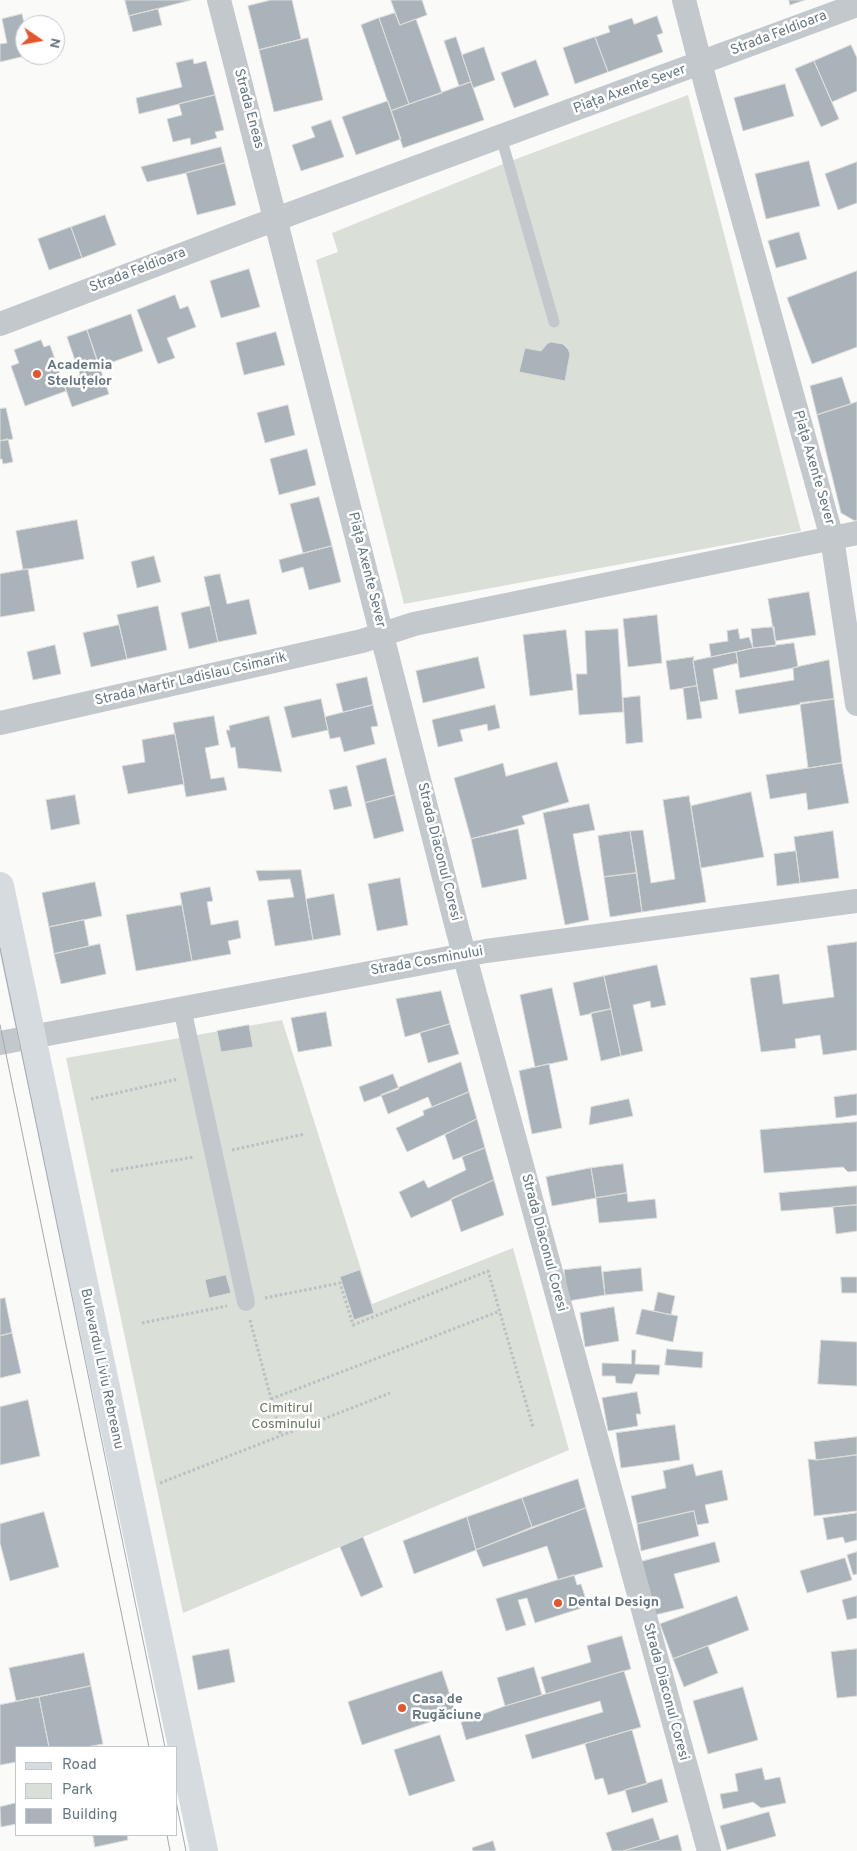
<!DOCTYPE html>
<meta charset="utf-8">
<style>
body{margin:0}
#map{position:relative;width:857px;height:1851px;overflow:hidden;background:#fafaf8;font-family:Overpass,sans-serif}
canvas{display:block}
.legend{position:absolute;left:15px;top:1746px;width:162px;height:90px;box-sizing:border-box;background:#fff;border:1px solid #c1c8cd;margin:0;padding:6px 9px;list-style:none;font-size:15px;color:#657683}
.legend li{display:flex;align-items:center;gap:10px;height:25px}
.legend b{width:25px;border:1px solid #c1c8cd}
.north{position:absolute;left:15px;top:15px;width:50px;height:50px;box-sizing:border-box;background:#fff;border:1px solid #c1c8cd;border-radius:50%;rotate:102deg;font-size:14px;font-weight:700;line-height:20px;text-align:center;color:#657683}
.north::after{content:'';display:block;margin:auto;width:18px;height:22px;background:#e4572e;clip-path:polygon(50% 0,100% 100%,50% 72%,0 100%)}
</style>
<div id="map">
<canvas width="857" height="1851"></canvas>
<ul class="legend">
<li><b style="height:6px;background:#d6dbdf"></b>Road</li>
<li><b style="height:14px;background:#dadfd7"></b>Park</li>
<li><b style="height:14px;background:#aab3b9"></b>Building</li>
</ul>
<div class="north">N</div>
</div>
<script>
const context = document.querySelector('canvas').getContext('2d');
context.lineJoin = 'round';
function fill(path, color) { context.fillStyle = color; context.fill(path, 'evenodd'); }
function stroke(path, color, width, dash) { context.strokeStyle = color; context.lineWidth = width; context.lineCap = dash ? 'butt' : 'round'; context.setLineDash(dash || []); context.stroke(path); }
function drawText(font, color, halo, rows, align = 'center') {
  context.font = font + ' Overpass,sans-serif'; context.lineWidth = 5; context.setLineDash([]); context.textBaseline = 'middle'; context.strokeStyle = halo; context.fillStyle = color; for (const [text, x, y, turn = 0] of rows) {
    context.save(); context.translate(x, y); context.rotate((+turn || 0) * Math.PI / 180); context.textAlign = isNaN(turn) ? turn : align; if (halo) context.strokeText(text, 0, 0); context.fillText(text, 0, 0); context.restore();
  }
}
const green = new Path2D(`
 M688,95l113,436 -397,73 -88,-344 22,-8 -6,-19 176,-71z
 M282,1020l90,284 141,-56 56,202 -386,163 -117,-555z`);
const building = new Path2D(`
 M125,0h66l-62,16z
 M271,0h21l9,39 -42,11 -11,-44z
 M391,0h31l5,15 -27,10z
 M789,0h16l-15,5z
 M158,9l4,16 -29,7 -4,-16z
 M395,13l5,12 16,-6 26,74 -33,11 -30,-86z
 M22,14l3,13v28h4l-29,7v-18l7,-1 -5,-24z
 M657,16l6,17 -6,2 6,17 -55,20 -13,-35 15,-5 -2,-6 24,-8 2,6z
 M379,18l30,86 -18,7 -30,-86z
 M456,37l15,45 -12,4 -15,-45z
 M595,37l13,35 -33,12 -12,-36z
 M308,38l15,62 -49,12 -15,-62z
 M851,45l6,13v33l-25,11 -18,-41z
 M484,47l11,33 -22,8 -11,-33z
 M193,59l1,5 12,-3 9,34 -76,19 -3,-16 46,-11 -6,-24z
 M536,60l13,35 -35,13 -13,-35z
 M814,61l25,58 -18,8 -26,-58z
 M471,82l13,38 -81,28 -12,-37z
 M785,84l9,32 -51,15 -9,-33z
 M215,95l9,35 -9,2 2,6 -26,7 -1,-7 -17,4 -6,-23 15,-4 -3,-11z
 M388,101l13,38 -45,16 -14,-38z
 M331,120l13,37 -43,14 -9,-26 23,-8 -4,-10z
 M221,147l4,16 -39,10 -39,9 -6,-15z
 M809,161l11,45 -54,13 -11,-45z
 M857,162v41l-19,7 -13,-36z
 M225,163l11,42 -39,10 -11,-42z
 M105,215l11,30 -34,13 -11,-31z
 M71,227l11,31 -33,12 -11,-31z
 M799,232l8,27 -31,9 -8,-27z
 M249,269l11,38 -39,11 -11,-37z
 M857,271v76l-45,17 -25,-66z
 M175,295l5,14 8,-3 8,21 -29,11 8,20 -17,6 -21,-54z
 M131,314l12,37 -44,16 -12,-37z
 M87,330l22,64 -37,13 -9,-26 17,-6 -13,-38z
 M276,332l9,33 -41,10 -8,-32z
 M41,340l3,7 6,-2 16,46 -41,15 -14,-40 8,-3 -5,-13z
 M551,342l12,2 5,5 2,5 -5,27 -46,-9 6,-24 16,3 6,-7z
 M842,377l9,27 -34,11 -7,-29z
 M857,402v118l-2,1 -14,-8 -24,-98z
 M288,405l7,30 -30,8 -8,-30z
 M6,408l7,31 -13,2v-32z
 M8,439l5,23 -10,2 -1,-5h-2v-18z
 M307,449l9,36 -37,10 -9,-36z
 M319,497l13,49 -29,7 -13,-49z
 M77,520l7,39 -61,11 -7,-39z
 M332,546l9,36 -32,8 -6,-23 -21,6 -3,-13z
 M154,556l7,26 -24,6 -6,-26z
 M28,569l7,42 -35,6v-43z
 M220,574l7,30 22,-5 8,35 -39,8 -14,-65z
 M809,592l7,43 -41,6 -7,-42z
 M158,606l9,44 -40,9 -10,-44z
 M210,606l8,36 -29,7 -8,-36z
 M657,615l5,48 -34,4 -5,-48z
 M119,625l8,34 -36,8 -8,-34z
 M774,627l2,19 -23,2 -2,-19z
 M618,629l5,83 -44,3 -3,-41h11l-2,-43z
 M738,629l2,10 9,-2 4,11 -42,9 -2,-13 19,-3 -1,-10z
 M566,630l7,60 -43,6 -7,-61z
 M794,643l4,24 -58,11 -4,-26 17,-4z
 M55,645l6,29 -28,6 -6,-28z
 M736,652l2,11 -25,6 5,30 -18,3 -7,-41z
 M478,657l7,31 -62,15 -7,-32z
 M694,657l-1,4 4,25 -27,4 -4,-29z
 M829,660l5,39 -95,15 -4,-24 59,-10 -1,-12z
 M367,677l6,28 -30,7 -7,-28z
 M697,686l5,32 -15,2 -4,-32z
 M640,696l3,46 -17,2 -3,-46z
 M321,699l7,31 -36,8 -8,-31z
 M834,699l8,64 -34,5 -8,-65z
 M373,705l5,21 -7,1 4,17 -31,8 -4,-15 -10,2 -5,-22z
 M495,705l5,23 -12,3 -1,-7 -27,6 3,11 -25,6 -6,-27z
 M214,716l5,29 -14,3 6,31 13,-2 3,13 -41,7 -13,-74z
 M269,716l13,56 -44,-4 -3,-21 -4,1 -5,-18h4l-1,-4z
 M175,734l9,50 -56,10 -6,-28 23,-4 -3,-22z
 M386,758l9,37 -30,8 -9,-37z
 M557,762l12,40 -47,14 3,8 -54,15 -17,-61 49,-15 3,13z
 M842,763l7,40 -41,7 -2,-17 -36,6 -4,-24z
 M347,786l5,20 -18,4 -5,-20z
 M751,792l13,65 -63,11 -10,-62z
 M75,795l5,29 -29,6 -5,-30z
 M395,795l9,36 -30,8 -9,-36z
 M689,796l17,106 -64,10 -12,-81 13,-1 8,53 24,-4 -12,-79z
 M589,804l6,26 -22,4 16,86 -24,5 -22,-112z
 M518,829l9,50 -45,9 -11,-49z
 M630,831l7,42 -33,4 -6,-41z
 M833,831l6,47 -39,5 -6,-46z
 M796,851l4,32 -23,3 -3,-32z
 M301,870l12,70 -38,6 -8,-46 27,-3 -4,-18 -31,2 -3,-10z
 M637,873l5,39 -32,5 -6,-40z
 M400,878l8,47 -31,6 -9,-47z
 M95,882l7,34 -53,11 -7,-34z
 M210,887l3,14 -6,1 4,23 27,-5 3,18 -13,3 3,13 -39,7 -12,-68z
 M334,894l7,41 -28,5 -7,-41z
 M182,905l10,56 -56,10 -10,-56z
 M84,920l5,26 -35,8 -5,-27z
 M857,942v108l-34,5 -3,-20 -25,4 1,9 -35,4 -11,-74 29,-4 4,30 51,-7 -7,-51z
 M100,944l6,30 -45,10 -7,-30z
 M657,965l9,40 -15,3 -1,-7 -17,4 10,46 -22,5 -17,-80z
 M604,976l7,33 -31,7 -7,-33z
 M552,988l16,72 -33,7 -15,-72z
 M441,991l9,33 -45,13 -9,-38z
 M611,1009l10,47 -20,5 -10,-48z
 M326,1012l6,34 -34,6 -7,-34z
 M450,1024l9,30 -31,9 -8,-30z
 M249,1025l4,22 -32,5 -4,-21z
 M461,1062l8,30 -37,15 -4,-10 -40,17 -7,-19z
 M549,1064l13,64 -30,6 -13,-63z
 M393,1074l6,15 -35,13 -5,-15z
 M469,1092l8,27 -70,33 -11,-24 28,-13 -1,-4z
 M857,1094v21l-21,3 -2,-21z
 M629,1099l4,17 -44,9 2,-18z
 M477,1119l8,29 -32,12 -8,-25z
 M857,1122v49l-9,1 -5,-5 -79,6 -4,-43z
 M485,1148l9,32 -83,38 -12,-26 25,-12 4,8 38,-18 -4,-13z
 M623,1164l4,29 -31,5 -5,-30z
 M591,1168l5,30 -44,8 -6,-29z
 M494,1180l10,35 -43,17 -10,-33z
 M857,1186v19l-76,6 -2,-18z
 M627,1193l1,9 27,-3 2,19 -58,5 -3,-25z
 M857,1205v26l-21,3 -3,-27z
 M601,1266l4,29 -37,6 -4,-31z
 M641,1268l2,23 -38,4 -2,-23z
 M360,1270l14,43 -20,7 -14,-43z
 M226,1275l5,18 -22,5 -4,-18z
 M841,1277h16v16h-15z
 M658,1292l17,4 -4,19 -17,-4z
 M5,1298l7,35 -12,3v-37z
 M614,1307l5,34 -34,6 -5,-34z
 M642,1309l36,7 -5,26 -37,-8z
 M12,1333l9,40 -21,5v-42z
 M821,1340l36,2v44l-39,-2z
 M667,1349l36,3 -1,16 -37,-3z
 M632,1350h4l-1,14 25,1 -1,10 -23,-1 -4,10 -16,-1 -1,-7h-13v-13l29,1z
 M637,1392l4,22h-5l2,12 -30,5 -6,-33z
 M28,1400l12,56 -40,9v-58z
 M675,1425l5,35 -59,8 -5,-35z
 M857,1437v18l-41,5 -2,-18z
 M857,1455v56l-43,5 -6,-57 8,1z
 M693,1464l3,12 26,-6 6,30 -23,5 4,18 -12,2 -3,-14 -57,13 -6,-28 35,-8 -3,-17z
 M578,1479l8,29 -54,19 -10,-29z
 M522,1498l10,29 -56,23 -9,-33z
 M586,1508l17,59 -45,13 -11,-34 -64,21 -7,-17z
 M694,1511l5,25 -58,15 -4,-27z
 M44,1512l15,55 -49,14 -10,-38v-19z
 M857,1513v27l-12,3 -2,-6 -16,3 -4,-22z
 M467,1517l9,33 -62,24 -11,-33z
 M363,1537l20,50 -22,10 -21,-50z
 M715,1542l5,20 -46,12 10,34 -29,7 -15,-53z
 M857,1552v22l-4,1 -6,-20z
 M845,1558l7,22 -45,13 -7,-22z
 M574,1575l3,10 4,-1 7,22 -53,17 -8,-25 -9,2 8,25 -20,6 -10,-32z
 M737,1596l12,34 -76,29 -13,-35z
 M857,1596v22l-10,2 -5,-20z
 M622,1636l9,33 -85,25 -5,-17 50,-15 -4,-16z
 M708,1646l10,27 -34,14 -11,-28z
 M229,1649l6,33 -37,8 -6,-34z
 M857,1649v47l-20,2 -6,-46z
 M84,1653l7,33 -75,15 -7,-33z
 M534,1667l8,28 -37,11 -8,-28z
 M442,1671l14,42 -94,32 -14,-43z
 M624,1671l17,56 -109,32 -7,-24 78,-23 -3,-11 -134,39 -5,-18 44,-16z
 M91,1686l12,58 -17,3h-37l-10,-50z
 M743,1687l15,53 -50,14 -15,-53z
 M39,1697l10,50h-33v15l-16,3v-60z
 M632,1730l15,54 -39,11 -5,-17 -8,2 -10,-36z
 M440,1735l15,46 -46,15 -15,-46z
 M762,1768l3,12 15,-3 6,26 -25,5 -8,-6 -30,7 -3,-15 18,-3 -3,-17z
 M662,1779l6,23 -36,11 -7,-23z
 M16,1803v21l-15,3 -1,-20z
 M769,1812l7,24 -49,14 -7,-24z
 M653,1818l7,22 -37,11h-11l-6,-18z
 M93,1835h34l1,5 -33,7z
 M678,1835l4,16h-59l37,-11z
 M493,1841l3,10h-23l-1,-3z`);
const path = new Path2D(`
 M91,1099l87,-20
 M232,1150l73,-16
 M111,1171l83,-14
 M265,1298l75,-15 13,42 135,-54 45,156
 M250,1320l31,116
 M142,1323l85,-17
 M271,1399l229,-88
 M160,1483l230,-90`);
const service = new Path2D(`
 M501,137l53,185`);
const pedestrian = new Path2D(`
 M182,1008l64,294`);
const minor = new Path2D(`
 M219,0l238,928 252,923
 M684,0l23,89 125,449 25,166
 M0,324l252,-96 605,-223
 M0,723l362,-82 52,-17 443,-91
 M0,1043l486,-92 371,-50`);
const primary = new Path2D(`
 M0,886l204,965`);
const tram = new Path2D(`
 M0,948l165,799
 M0,1025l149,722
 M176,1801l10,50
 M167,1835l3,16`);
const markers = [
 [37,374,5,"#e4572e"],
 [558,1603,5,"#e4572e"],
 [402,1708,5,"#e4572e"]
];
const streetNames = [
 ["Strada Feldioara",779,34,-21],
 ["Piața Axente Sever",630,90,-20],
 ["Strada Eneas",248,109,75],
 ["Strada Feldioara",138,271,-21],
 ["Piața Axente Sever",813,468,74],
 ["Piața Axente Sever",366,570,76],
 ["Strada Martir Ladislau Csimarik",191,680,-13],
 ["Strada Diaconul Coresi",438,852,76],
 ["Strada Cosminului",427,962,-10],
 ["Strada Diaconul Coresi",543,1243,75],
 ["Bulevardul Liviu Rebreanu",101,1369,78],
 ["Strada Diaconul Coresi",665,1692,75]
];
const poiNames = [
 ["Academia",47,366],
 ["Steluțelor",47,382],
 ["Dental Design",568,1603],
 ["Casa de",412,1700],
 ["Rugăciune",412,1716]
];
const parkNames = [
 ["Cimitirul",286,1409],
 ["Cosminului",286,1425]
];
fill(green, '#dadfd7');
fill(building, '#aab3b9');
stroke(building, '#dcdcda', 1);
stroke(path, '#bbbfc2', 3, [2.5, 2.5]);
stroke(service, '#c3c8cc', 11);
stroke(pedestrian, '#c3c8cc', 18);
stroke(minor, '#c3c8cc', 24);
stroke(primary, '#d6dbdf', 28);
stroke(tram, '#a2aab0', 1);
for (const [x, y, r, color] of markers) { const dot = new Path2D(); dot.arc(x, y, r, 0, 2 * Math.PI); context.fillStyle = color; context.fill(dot); stroke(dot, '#fff', 2); }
drawText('14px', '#657683', '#fff', streetNames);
drawText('bold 14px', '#657683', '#fff', poiNames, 'left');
drawText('14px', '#687a64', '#fff', parkNames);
</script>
